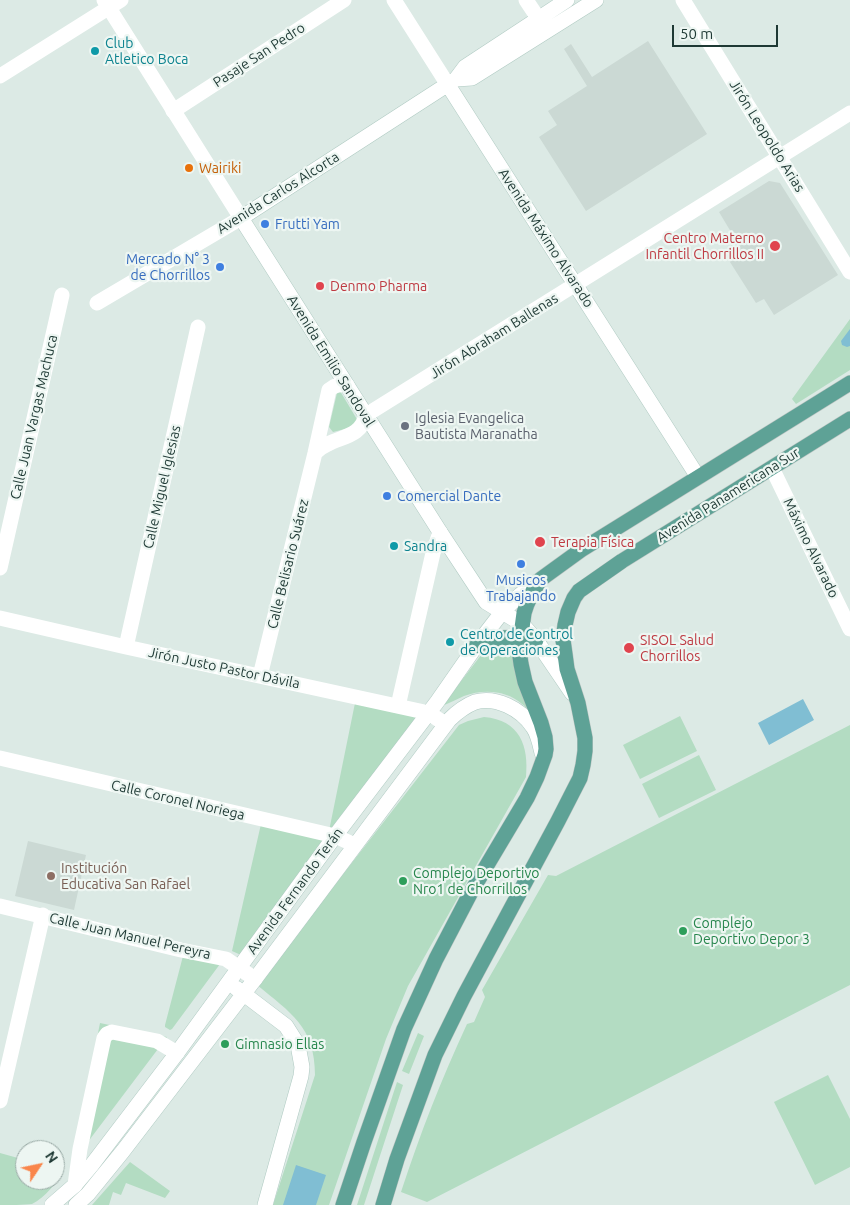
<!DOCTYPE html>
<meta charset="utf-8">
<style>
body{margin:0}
#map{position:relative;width:850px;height:1205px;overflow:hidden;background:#dceae5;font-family:Ubuntu,sans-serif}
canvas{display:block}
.north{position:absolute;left:15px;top:1140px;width:50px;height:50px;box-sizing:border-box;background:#edf6f2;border:1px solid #9aaaa6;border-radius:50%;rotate:56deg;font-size:14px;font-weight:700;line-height:20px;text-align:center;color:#1e3934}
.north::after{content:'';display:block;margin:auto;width:18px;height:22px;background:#f9864b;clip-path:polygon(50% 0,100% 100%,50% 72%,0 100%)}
.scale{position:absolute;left:672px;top:25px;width:106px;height:22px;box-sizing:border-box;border:2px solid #1e3934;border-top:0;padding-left:6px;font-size:15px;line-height:18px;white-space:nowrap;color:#1e3934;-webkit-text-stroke:4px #edf6f2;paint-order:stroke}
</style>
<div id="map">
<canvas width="850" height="1205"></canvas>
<div class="north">N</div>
<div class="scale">50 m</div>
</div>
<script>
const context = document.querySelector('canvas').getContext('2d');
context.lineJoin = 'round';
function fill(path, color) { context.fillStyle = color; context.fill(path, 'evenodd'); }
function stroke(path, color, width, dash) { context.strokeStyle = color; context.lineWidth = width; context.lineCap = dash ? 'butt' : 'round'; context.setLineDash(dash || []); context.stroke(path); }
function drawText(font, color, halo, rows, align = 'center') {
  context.font = font + ' Ubuntu,sans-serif'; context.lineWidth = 4.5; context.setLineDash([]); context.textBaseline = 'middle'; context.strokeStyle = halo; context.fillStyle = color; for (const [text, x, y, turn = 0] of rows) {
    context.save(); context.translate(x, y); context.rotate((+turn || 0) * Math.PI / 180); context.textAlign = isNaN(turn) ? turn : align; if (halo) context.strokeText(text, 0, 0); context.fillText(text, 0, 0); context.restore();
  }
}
const built = new Path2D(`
 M648,41l59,93 -121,77 -47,-74 18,-12 -9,-14 39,-25 -23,-37 7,-5 21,33z
 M769,181l11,2 58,92 -64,40 -10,-16 -8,4 -33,-52 14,-9 -18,-30z
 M28,841l58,14 -12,55 -59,-14z`);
const green = new Path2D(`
 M850,319v51l-54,34 -4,-5z
 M340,391l18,30 -1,5 -24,6 -4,-5 8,-34z
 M512,642l18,71c-3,-3 -5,-7 -8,-9 -16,-14 -39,-15 -58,-8 -7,3 -14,7 -22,10l46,-60z
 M355,703l63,14 -89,114z
 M680,716l17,35 -57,28 -17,-34z
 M484,717c36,3 45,29 42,60l-118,209 -22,53 -57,166h-56l42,-130c0,-48 -24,-62 -58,-90l202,-260 9,-4z
 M850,725v260l-423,217 -26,-10c19,-58 40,-112 66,-168l7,-2 11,-25 -3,-7 66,-115 8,1z
 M699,755l17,35 -57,28 -17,-34z
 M261,824l63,15 -83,116 -9,-4z
 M183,956l37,8 -48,65 -2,1 -5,-3v-2z
 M100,1023l67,14 -95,126z
 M418,1033l6,3 -15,38 -7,-3z
 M828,1075l22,44v48l-35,18 -41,-83z
 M397,1082l6,3 -39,120h-7z
 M0,1153l25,7v20h30v-12l9,2c-7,12 -19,28 -32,34 -7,1 -24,1 -32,1z
 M130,1162l40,29 -5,7 -39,-15 -5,12 -8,-3 -4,13h-17z`);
const water = new Path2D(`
 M850,329v17l-3,1 -5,-2 -1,-4z
 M803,699l11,21 -45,25 -11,-22z
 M296,1165l30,10 -10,30h-33z`);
const minor = new Path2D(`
 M526,0l12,18
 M683,0l167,272
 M0,76l121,-76
 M173,111l171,-111
 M97,303l144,-85
 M315,453c4,-4 8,-7 13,-9 16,-8 33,-8 38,-29l484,-302
 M772,468l78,161
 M0,568l62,-273
 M0,618l126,29 303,66 16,11
 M126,647l72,-320
 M260,676l55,-223 14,-63c6,-5 10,-6 18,-5
 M398,706l35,-153 7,-21
 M0,758l335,78 20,9
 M0,906l181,44 45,9 29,20
 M0,1101l43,-186
 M75,1185l5,-36 24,-111 3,-4 5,-2 45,9 20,12`);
const tertiary = new Path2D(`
 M104,0l137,218
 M394,0l54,85`);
const secondary = new Path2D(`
 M567,0l-102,67 -9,12 -215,139 199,314 46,70 36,22 14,16 36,53
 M456,79l16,-1 124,-78
 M448,85l250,392
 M236,988l50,38 12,19 4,22 -1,9 -36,129
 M52,1205l23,-20 16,-19 86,-113 158,-217 102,-134 39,-56 27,-35 17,-16 20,-15
 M76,1205l12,-11 35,-43 132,-172 194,-259c7,-7 16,-14 26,-18 21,-6 46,7 58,25 5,7 7,17 9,26`);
const primary = new Path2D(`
 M476,646c24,-11 35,-9 60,-6
 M343,1205l21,-63 40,-113 32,-70 35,-67 56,-94 10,-21 8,-22 1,-6 -1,-12 -4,-14 -16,-41 -4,-18 -2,-14 5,-37 3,-9 6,-13 8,-12 40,-29 269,-167
 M383,1205l14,-46 38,-104 29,-59 94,-175 22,-43 3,-13 2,-14v-13l-7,-35 -11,-34 -2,-15 -2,-14 2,-15 3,-13 6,-14 5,-7 43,-30 228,-142`);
const markers = [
 [95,51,5,"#0f9aa8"],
 [189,168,5,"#e8710a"],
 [265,224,5,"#3f7fe0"],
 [775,246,6,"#e0444e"],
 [220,267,5,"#3f7fe0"],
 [320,286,5,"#e0444e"],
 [405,426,5,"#6b7280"],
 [387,496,5,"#3f7fe0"],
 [540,542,6,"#e0444e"],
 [394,546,5,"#0f9aa8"],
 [521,564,5,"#3f7fe0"],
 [450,642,5,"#0f9aa8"],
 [629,648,6,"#e0444e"],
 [51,876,5,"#8d6e63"],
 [403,881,5,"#2e9e5b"],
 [683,931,5,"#2e9e5b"],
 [225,1044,5,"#2e9e5b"]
];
const cultureNames = [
 ["Club",105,43],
 ["Atletico Boca",105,59],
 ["Sandra",404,546],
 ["Centro de Control",460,634],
 ["de Operaciones",460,650]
];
const streetNames = [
 ["Pasaje San Pedro",259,55,-33],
 ["Jirón Leopoldo Arias",767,136,58],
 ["Avenida Carlos Alcorta",278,193,-32],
 ["Avenida Máximo Alvarado",546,238,57],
 ["Jirón Abraham Ballenas",494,336,-32],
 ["Avenida Emilio Sandoval",331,361,58],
 ["Calle Juan Vargas Machuca",34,417,-77],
 ["Calle Miguel Iglesias",162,487,-77],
 ["Avenida Panamericana Sur",728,495,-32],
 ["Máximo Alvarado",811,548,64],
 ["Calle Belisario Suárez",288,564,-76],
 ["Jirón Justo Pastor Dávila",224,668,12],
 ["Calle Coronel Noriega",178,800,13],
 ["Avenida Fernando Terán",295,891,-54],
 ["Calle Juan Manuel Pereyra",130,936,13]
];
const foodNames = [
 ["Wairiki",199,168]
];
const shopNames = [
 ["Frutti Yam",275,224],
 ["Mercado N° 3",210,259,"right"],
 ["de Chorrillos",210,275,"right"],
 ["Comercial Dante",397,496],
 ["Musicos",521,580,"center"],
 ["Trabajando",521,596,"center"]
];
const healthNames = [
 ["Centro Materno",764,238,"right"],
 ["Infantil Chorrillos II",764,254,"right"],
 ["Denmo Pharma",330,286],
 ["Terapia Física",551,542],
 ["SISOL Salud",640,640],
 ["Chorrillos",640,656]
];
const worshipNames = [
 ["Iglesia Evangelica",415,418],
 ["Bautista Maranatha",415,434]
];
const educationNames = [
 ["Institución",61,868],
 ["Educativa San Rafael",61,884]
];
const leisureNames = [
 ["Complejo Deportivo",413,873],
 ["Nro1 de Chorrillos",413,889],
 ["Complejo",693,923],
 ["Deportivo Depor 3",693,939],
 ["Gimnasio Ellas",235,1044]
];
fill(built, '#cbd9d4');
fill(green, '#b3dcc2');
fill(water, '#80bed3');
stroke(secondary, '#afcac2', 16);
stroke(primary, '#bcc4c2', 16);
stroke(minor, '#fff', 15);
stroke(tertiary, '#fff', 15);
stroke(secondary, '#fff', 15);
stroke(primary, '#5ea296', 15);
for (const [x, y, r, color] of markers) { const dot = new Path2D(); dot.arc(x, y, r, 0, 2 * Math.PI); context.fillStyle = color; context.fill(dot); stroke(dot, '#edf6f2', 2); }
drawText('14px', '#0d838f', '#edf6f2', cultureNames, 'left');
drawText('14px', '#1e3934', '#edf6f2', streetNames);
drawText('14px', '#c56008', '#edf6f2', foodNames, 'left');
drawText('14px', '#366cbe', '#edf6f2', shopNames, 'left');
drawText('14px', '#be3a42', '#edf6f2', healthNames, 'left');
drawText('14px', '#5b616d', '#edf6f2', worshipNames, 'left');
drawText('14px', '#785e54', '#edf6f2', educationNames, 'left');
drawText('14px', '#27864d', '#edf6f2', leisureNames, 'left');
</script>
